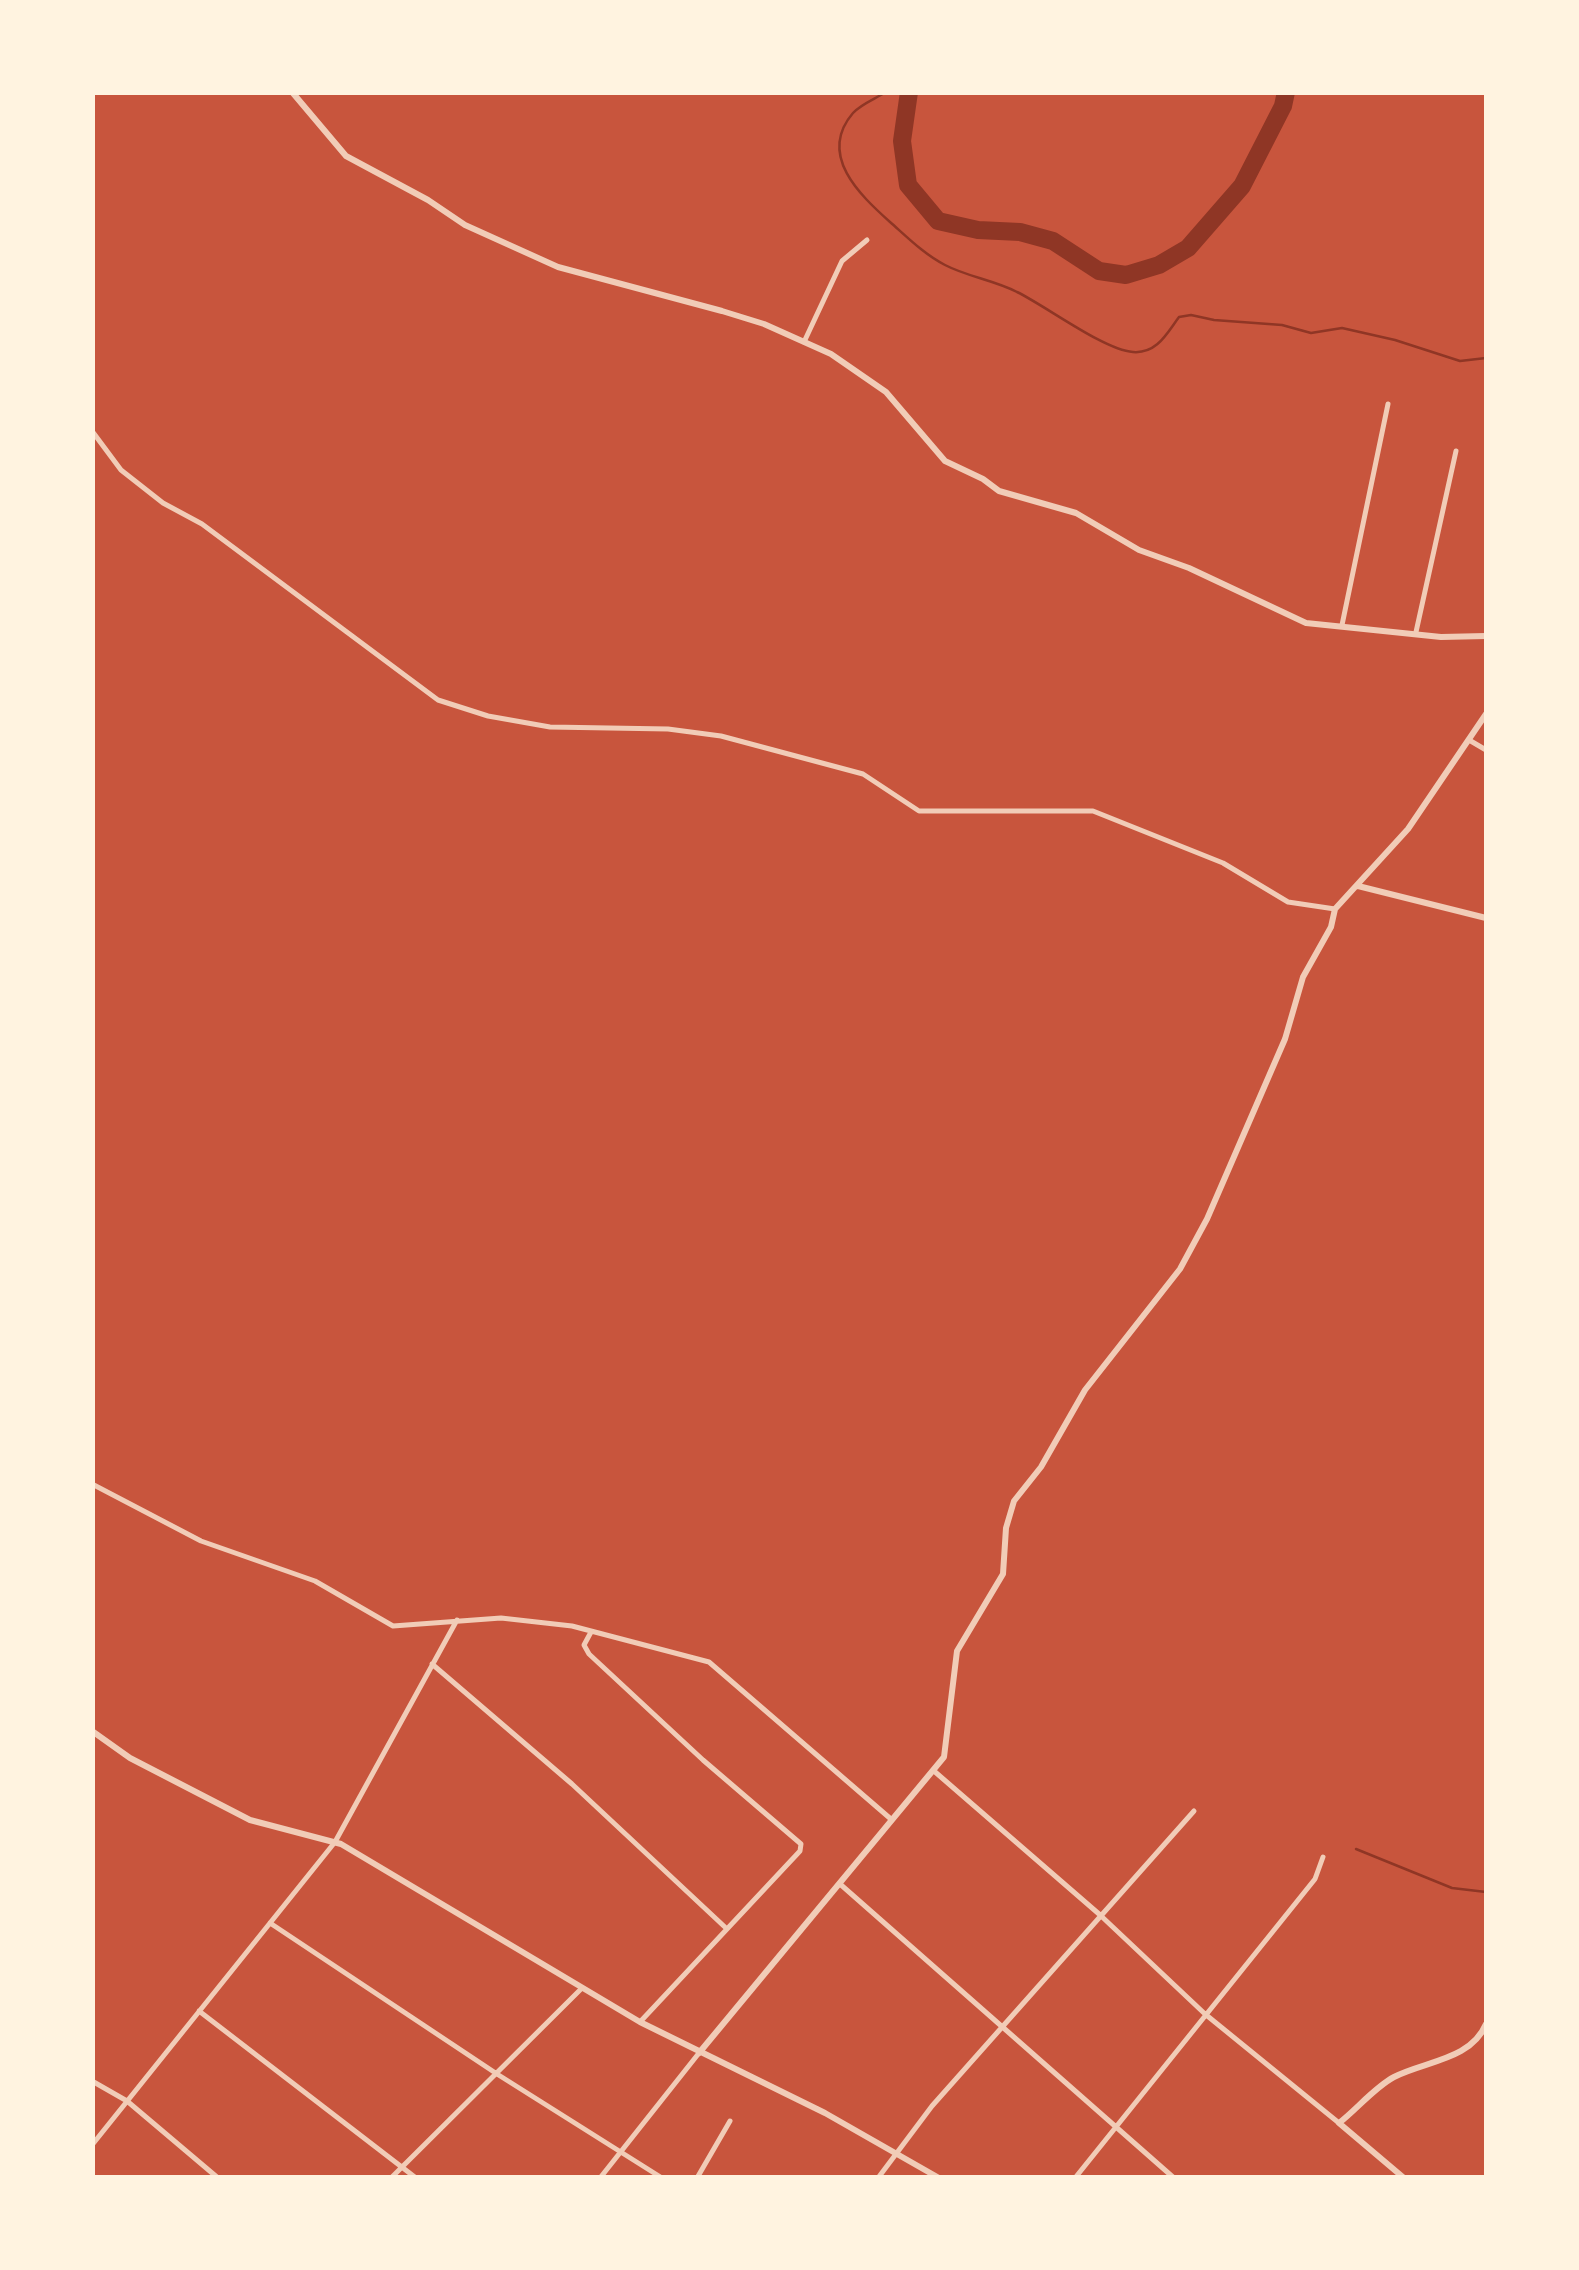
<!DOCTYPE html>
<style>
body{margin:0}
#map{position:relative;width:1579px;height:2270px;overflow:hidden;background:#c8553d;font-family:"Work Sans",sans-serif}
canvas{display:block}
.frame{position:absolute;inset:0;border:95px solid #fff3e0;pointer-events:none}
</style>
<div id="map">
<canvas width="1579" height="2270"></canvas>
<div class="frame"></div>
</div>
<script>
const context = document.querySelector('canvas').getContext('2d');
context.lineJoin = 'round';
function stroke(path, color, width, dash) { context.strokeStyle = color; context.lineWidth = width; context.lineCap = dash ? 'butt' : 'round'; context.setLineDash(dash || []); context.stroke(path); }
const stream = new Path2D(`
 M886,92c-11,7 -25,12 -33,21 -36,42 7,82 37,109 17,15 35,33 55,43 23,12 49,15 72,27 29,14 87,58 116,60 24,2 34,-19 46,-35l12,-2 23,5 68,5 29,8 31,-5 53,12 65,21 26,-3
 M1356,1849l96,39 34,4`);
const river = new Path2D(`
 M909,92l-7,49 6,44 30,36 40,9 42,2 33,9 46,30 27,4 33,-10 29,-17 54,-62 41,-80 3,-14`);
const minor = new Path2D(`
 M804,342l38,-81 25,-21
 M92,431l29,39 42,33 39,21 236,176 50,16 62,11 118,2 53,7 142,38 56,37h174l130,52 65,39 47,7
 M1342,625l46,-221
 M1416,632l40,-181
 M1469,740l17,10
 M92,1484l109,57 114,40 78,45 108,-8 71,8 137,36 183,158
 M591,1632l-7,13 5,9 114,106 98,84 -1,7 -160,171
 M432,1664l140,120 155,145
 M934,1771l165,143 106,100 134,109
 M840,1884l334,294
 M270,1923l227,151 165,104
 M199,2011l217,167
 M92,2081l35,20 91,77
 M92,2145l243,-303 122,-222
 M391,2178l191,-190
 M600,2178l99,-125
 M697,2178l33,-57
 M878,2178l54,-72 262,-295
 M1075,2178l240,-299 8,-22`);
const tertiary = new Path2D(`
 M292,92l54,64 82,44 37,25 93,42 164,44 42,13 67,30 55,38 59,69 38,18 16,12 77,22 63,37 50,18 117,55 135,14 45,-1
 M1358,886l128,32
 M92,1731l38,27 120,62 91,24 299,178 185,91 114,65
 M699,2053l245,-296 13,-106 46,-77 3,-46 8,-27 27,-34 44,-77 95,-121 27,-50 78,-180 18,-62 28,-50 4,-18 73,-80 78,-115
 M1404,2178l-65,-55c18,-14 36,-36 55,-46 31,-16 77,-17 92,-53`);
stroke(stream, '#8f3625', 2.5);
stroke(river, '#8f3625', 18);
stroke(minor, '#f1ccb7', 5);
stroke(tertiary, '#f1ccb7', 6);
</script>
